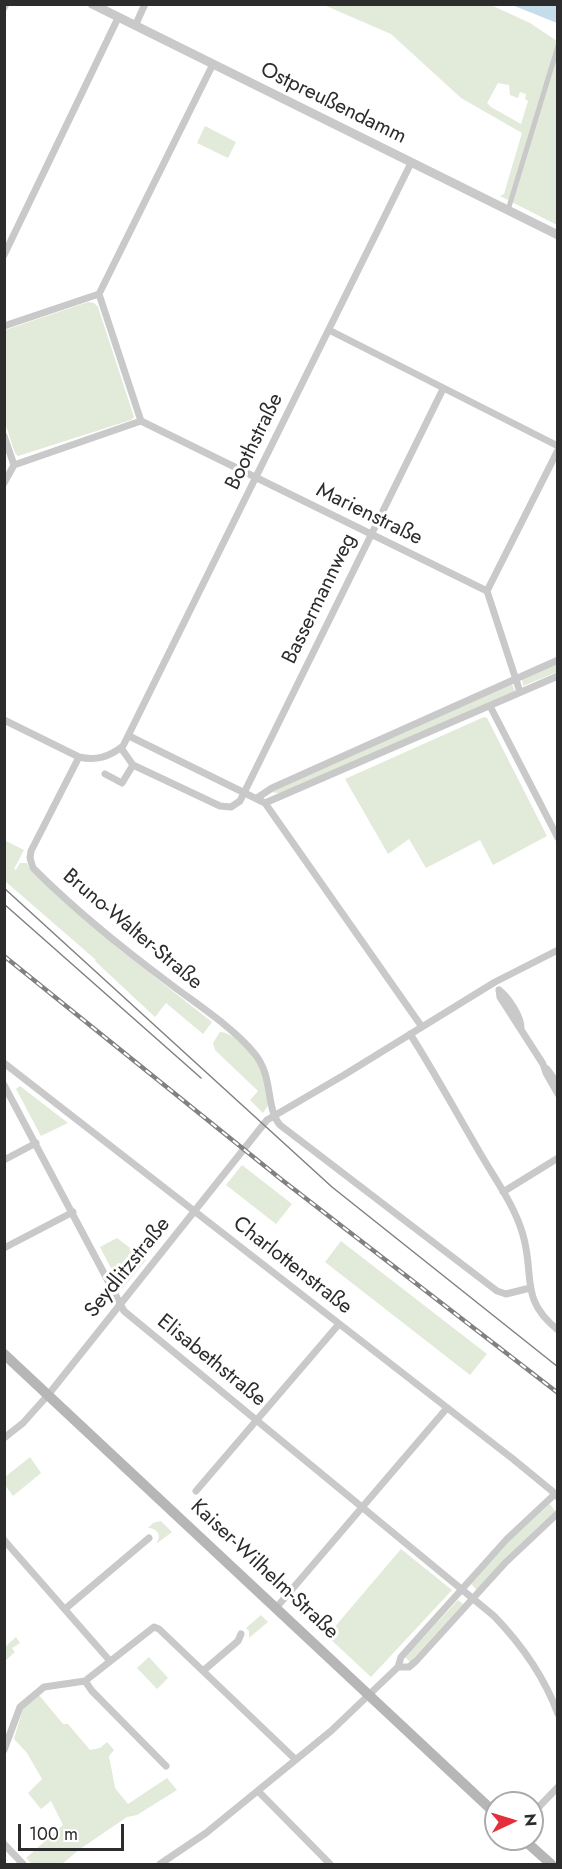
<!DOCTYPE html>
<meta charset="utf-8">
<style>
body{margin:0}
#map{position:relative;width:562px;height:1869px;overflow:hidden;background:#fff;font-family:Jost,sans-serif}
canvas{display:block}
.frame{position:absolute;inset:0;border:6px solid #2c2c2c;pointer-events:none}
.north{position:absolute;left:484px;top:1791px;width:60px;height:60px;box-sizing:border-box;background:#fff;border:2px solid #ababab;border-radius:50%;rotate:86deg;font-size:16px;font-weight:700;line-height:24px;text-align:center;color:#2c2c2c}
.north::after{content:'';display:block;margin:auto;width:21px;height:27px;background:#e42e3b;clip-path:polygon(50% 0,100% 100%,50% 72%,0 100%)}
.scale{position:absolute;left:18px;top:1824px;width:106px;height:27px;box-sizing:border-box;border:3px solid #2c2c2c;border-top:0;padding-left:8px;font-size:18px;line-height:21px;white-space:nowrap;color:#2c2c2c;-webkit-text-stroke:4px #fff;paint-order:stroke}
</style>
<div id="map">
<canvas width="562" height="1869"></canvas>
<div class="frame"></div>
<div class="north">N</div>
<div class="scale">100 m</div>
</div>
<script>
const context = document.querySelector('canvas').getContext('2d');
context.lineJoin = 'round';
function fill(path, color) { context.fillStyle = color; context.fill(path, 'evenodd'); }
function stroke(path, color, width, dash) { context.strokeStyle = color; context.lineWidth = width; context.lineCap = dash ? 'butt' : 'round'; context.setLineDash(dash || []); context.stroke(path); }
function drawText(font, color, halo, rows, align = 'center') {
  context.font = font + ' Jost,sans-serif'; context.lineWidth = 6; context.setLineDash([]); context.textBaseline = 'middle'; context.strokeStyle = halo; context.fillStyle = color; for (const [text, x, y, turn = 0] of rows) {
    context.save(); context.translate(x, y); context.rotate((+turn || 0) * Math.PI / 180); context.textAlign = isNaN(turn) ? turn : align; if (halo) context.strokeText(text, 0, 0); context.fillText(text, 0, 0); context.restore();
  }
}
const green = new Path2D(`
 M324,5h167l39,18 27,18v184l-57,-29 4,-2 18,-61 -61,-35 -70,-64zM498,83l11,2 1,10 8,3 2,-6 6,2 -1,5 3,2 -7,23 -30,-17 -4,-4z
 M205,126l31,16 -8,16 -31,-15z
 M88,302l6,1 4,4 36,110 -3,3 -113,36 -3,-3 -10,-30v-93z
 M557,663v9l-34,14 -1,-7z
 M512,684l3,7 -232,103 -12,-2z
 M484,717l3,1 60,118 -54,29 -13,-25 -54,28 -17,-29 -21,15 -43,-75z
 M4,840l20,10 -10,19 2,1 4,-7h7l3,7 89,79 93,73 -9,12 -37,-31 -11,14 -60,-56 1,-1 -91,-79z
 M220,1032c15,0 36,26 42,39 5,9 5,23 7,33l-6,9 -13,-13 8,-9 -43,-41 -2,-7z
 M20,1086l48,37 -27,13 -25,-47z
 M242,1165l50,39 -16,20 -50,-39z
 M117,1238l29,22 -24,29 -22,-42z
 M341,1241l146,113 -17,21 -145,-113z
 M30,1457l11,16 -28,23 -8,-11v-8z
 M550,1504l5,7 -47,44 -31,35 -6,-6 41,-45z
 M161,1521l11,11 -16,12c6,-8 2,-16 -8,-16l5,-5z
 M401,1549l51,41 -81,87 -44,-41z
 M458,1600l5,4 -53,58 -5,-5z
 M261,1615l7,7 -19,16v-7l-3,-3z
 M16,1637l4,6 -8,5 3,4 -10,9v-14z
 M149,1657l19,21 -11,11 -20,-21z
 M39,1695l24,29h5l22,26 10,-2 7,-6 7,8 -5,6 6,32 13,16 39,-26 10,12 -40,25 -10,2 -47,32 -18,15h-30l-6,-6 37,-33 -12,-24 -10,8 -13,-16 14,-14 -15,-26 -13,-14 9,-31z`);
const water = new Path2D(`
 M512,5h45v18z`);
const pedestrian = new Path2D(`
 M508,210l50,-164`);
const minor = new Path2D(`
 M4,8l2,-4
 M135,26l10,-22
 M4,255l114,-237
 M99,294l114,-230
 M99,294l42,127
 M4,326l95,-32
 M329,330l229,116
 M141,421l346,170
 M4,436l10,29
 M14,465l127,-44
 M4,483l10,-18
 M487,591l71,-141
 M487,591l33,101
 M490,706l68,132
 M4,720l75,37c17,4 30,0 44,-11l288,-583
 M129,736l136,67 157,224
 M121,748l12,17
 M79,757l-48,94 -1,7 3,10c42,42 89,80 136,115 26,20 65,45 85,70 20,23 11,54 26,72l217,166 9,3 24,-6
 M105,774l17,9 11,-18 87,41 11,1 9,-6 203,-412
 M257,798l15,-10 286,-128
 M265,803l293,-127
 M499,990l1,7 43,67 3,9 12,21
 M499,990c10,8 22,26 22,38
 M410,1034c25,39 47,80 70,119 15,26 35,53 43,82 12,41 -4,64 35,95
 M4,1063l509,396 39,32 6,6
 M547,1069l11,15
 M4,1085l120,226 370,305c28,29 50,60 64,98
 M4,1160l32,-17
 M503,1192l55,-34
 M4,1248l69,-36
 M4,1438l19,-15 25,-28 219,-275 77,-45 151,-93 63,-32
 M196,1491l143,-167
 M4,1540l106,121
 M276,1608l171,-200
 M65,1609l84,-71
 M398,1667h11l7,-6 90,-99 52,-49
 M203,1671l35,-30 3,-7
 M85,1681l7,10 74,75
 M4,1750l16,-43 24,-20 41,-6 69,-54 5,2 136,130
 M258,1791l72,73
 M532,1814l26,-27
 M4,1844l19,20
 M160,1864l46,-31 125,-102 67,-64 3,-10 106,-118 48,-45`);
const tertiary = new Path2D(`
 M92,4l466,231`);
const secondary = new Path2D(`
 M4,1354l492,460
 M523,1839l28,25`);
const tram = new Path2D(`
 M4,888l328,299 226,180
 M4,904l197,174`);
const rail = new Path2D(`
 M4,956l278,224 276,213`);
const streetNames = [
 ["Ostpreußendamm",333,104,26],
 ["Boothstraße",255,442,-64],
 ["Marienstraße",369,515,26],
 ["Bassermannweg",320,599,-64],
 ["Bruno-Walter-Straße",132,930,40],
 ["Charlottenstraße",292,1266,38],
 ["Seydlitzstraße",128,1268,-51],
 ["Elisabethstraße",211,1361,39],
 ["Kaiser-Wilhelm-Straße",264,1570,43]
];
fill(green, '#e2ead9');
fill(water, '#c5dcea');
stroke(pedestrian, '#c9c9c9', 5);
stroke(minor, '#c9c9c9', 7);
stroke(tertiary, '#c9c9c9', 9);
stroke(secondary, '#b6b6b6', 10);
stroke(tram, '#818181', 1.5);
stroke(rail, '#818181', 4.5);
stroke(rail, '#fff', 2, [7]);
drawText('21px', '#2c2c2c', '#fff', streetNames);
</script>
